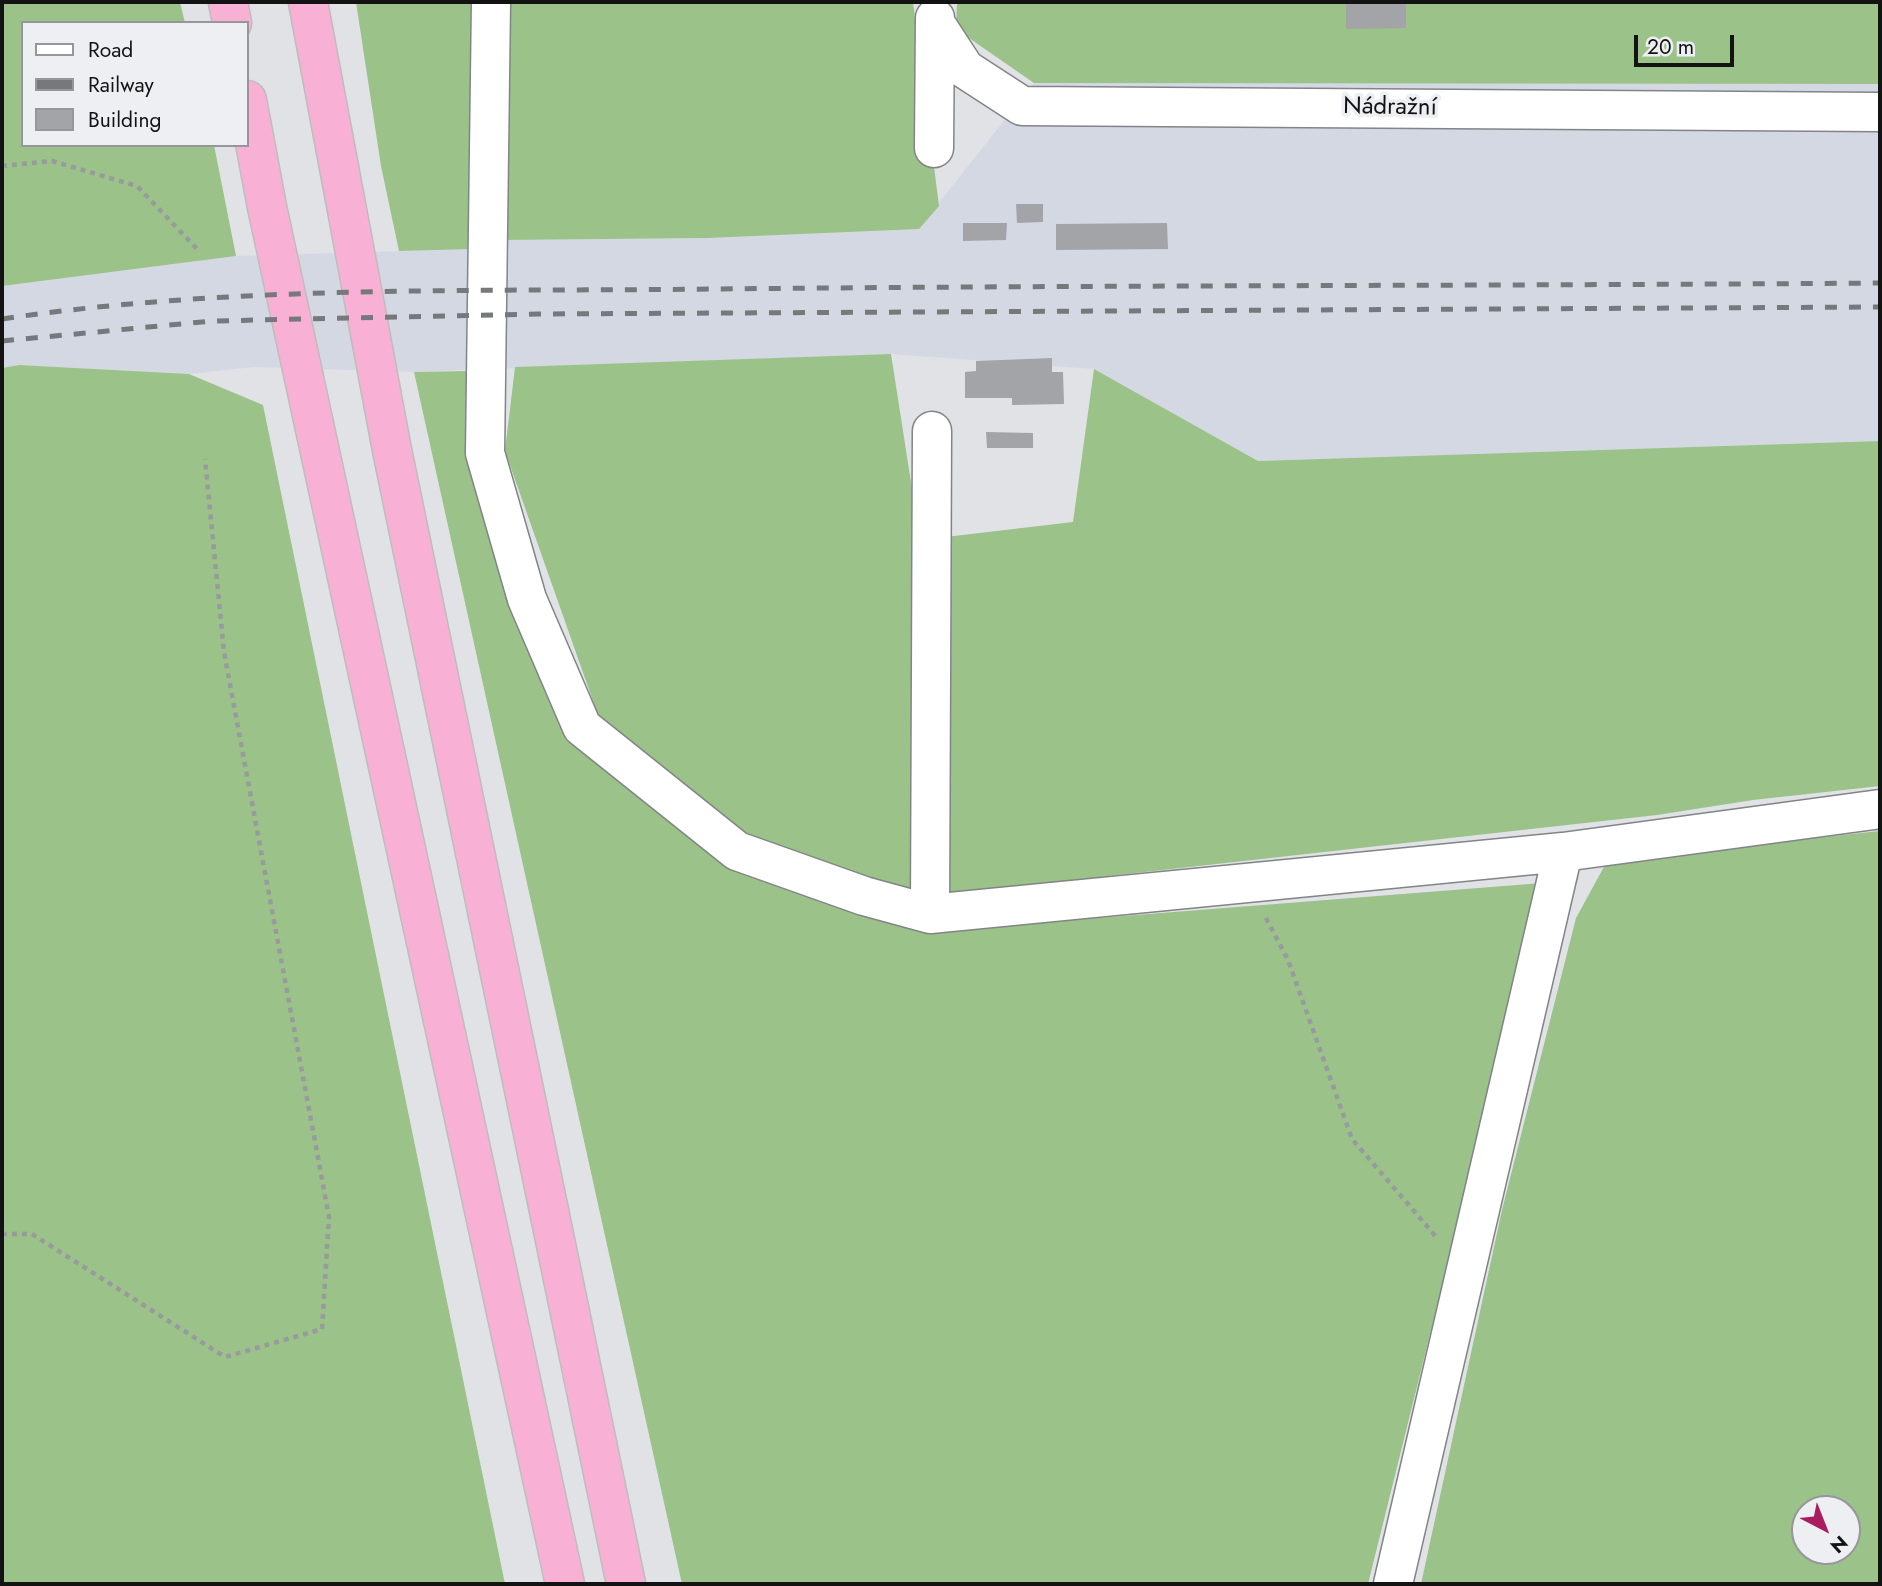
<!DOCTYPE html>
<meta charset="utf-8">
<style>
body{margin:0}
#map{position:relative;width:1882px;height:1586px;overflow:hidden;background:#e0e2e6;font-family:Jost,sans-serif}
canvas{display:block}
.frame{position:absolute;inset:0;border:4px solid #131314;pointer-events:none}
.legend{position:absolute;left:21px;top:21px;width:228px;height:126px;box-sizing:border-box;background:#eeeff3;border:2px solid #96979a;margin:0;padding:9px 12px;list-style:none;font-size:21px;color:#131314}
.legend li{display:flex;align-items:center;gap:14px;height:35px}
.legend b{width:35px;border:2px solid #96979a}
.north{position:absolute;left:1791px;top:1495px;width:70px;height:70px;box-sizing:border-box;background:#eeeff3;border:2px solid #96979a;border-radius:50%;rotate:138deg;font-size:19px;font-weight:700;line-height:28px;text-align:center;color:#131314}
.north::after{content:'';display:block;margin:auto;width:24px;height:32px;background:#aa1e60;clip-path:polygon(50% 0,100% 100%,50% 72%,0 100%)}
.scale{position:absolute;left:1634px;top:35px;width:100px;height:32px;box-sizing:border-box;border:4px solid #131314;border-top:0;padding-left:9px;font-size:21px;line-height:24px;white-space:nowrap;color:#131314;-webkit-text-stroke:5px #eeeff3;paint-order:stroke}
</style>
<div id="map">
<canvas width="1882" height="1586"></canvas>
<div class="frame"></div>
<ul class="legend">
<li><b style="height:9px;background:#fff"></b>Road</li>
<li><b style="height:9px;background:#77787b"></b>Railway</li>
<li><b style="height:19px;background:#a2a4a7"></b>Building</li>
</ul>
<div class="north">N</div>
<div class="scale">20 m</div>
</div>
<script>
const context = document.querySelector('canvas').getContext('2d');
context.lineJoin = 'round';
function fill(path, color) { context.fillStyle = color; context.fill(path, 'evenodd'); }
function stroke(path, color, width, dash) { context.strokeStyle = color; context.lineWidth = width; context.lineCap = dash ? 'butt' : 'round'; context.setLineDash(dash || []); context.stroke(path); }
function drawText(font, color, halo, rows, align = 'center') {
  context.font = font + ' Jost,sans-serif'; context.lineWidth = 7; context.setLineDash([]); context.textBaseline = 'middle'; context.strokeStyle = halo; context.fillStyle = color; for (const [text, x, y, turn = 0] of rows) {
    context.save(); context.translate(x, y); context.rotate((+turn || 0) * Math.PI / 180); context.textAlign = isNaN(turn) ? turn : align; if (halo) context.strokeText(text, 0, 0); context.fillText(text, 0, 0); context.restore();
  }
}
const built = new Path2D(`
 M1034,83l846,1v357l-622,20 -164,-92 -203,-15 -477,18 -160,-5 -65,7 -170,-9 -17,3v-82l234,-30 237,-7 27,-9 208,-2 210,-9z`);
const forest = new Path2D(`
 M2,2h178l5,21h-162v122h191l22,111 -234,30z
 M356,2h121l-3,247 -75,2 -18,-85z
 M506,2h407l26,204 -20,23 -211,9 -208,2z
 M957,2h923v82l-846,-1 -78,-54z
 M891,354l29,186 153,-18 21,-153 164,92 622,-20v345l-127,14 -96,15 -737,82 -178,-59 -143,-120 -94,-267 10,-84z
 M19,365l170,9 74,31 242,1179h-503v-1216z
 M470,371l101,365 158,127 191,69 622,-49 -174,701h-686l-268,-1212z
 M1880,831v753h-459l81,-374 74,-292 29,-53 57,-11zM1805,1509h42v42h-42z`);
const building = new Path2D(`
 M1346,2h60v26l-60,1z
 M1016,204h27v18l-26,1z
 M963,223h44l-1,17 -43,1z
 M1167,223l1,26 -112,1v-26z
 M1052,358v14h11l1,32 -52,1v-7h-47v-26l11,-1v-10z
 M986,432l47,1v15h-46z`);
const path = new Path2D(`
 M2,166l50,-5 85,25 62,65
 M1266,918l22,42 64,179 86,100
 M2,1234h30l193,123 97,-28 7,-112 -105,-565 -19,-193`);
const minor = new Path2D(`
 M491,2l-6,451 42,146 55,128 155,124 127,45 66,18 633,-62 317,-43
 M935,23l30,46 57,37 858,6
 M934,148l1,-130
 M930,914l2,-483
 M1393,1584l170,-732`);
const highway = new Path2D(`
 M228,2l4,21
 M308,2l84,448 234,1134
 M247,100l20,107 298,1377`);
const rail = new Path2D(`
 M2,319c236,-35 478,-27 716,-30 388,-4 775,-3 1162,-6
 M2,341l210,-20 327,-7 1341,-7`);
const streetNames = [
 ["Nádražní",1390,108,1]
];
fill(built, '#d4d8e3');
fill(forest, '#9ac289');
fill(building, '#a2a4a7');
stroke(minor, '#828487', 41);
stroke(highway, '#bdbdbd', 41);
stroke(path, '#999a9d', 4.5, [5, 5]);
stroke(minor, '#fff', 38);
stroke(highway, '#f9b0d5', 38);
stroke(rail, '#77787b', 5, [12, 12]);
drawText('24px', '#131314', '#eeeff3', streetNames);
</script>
